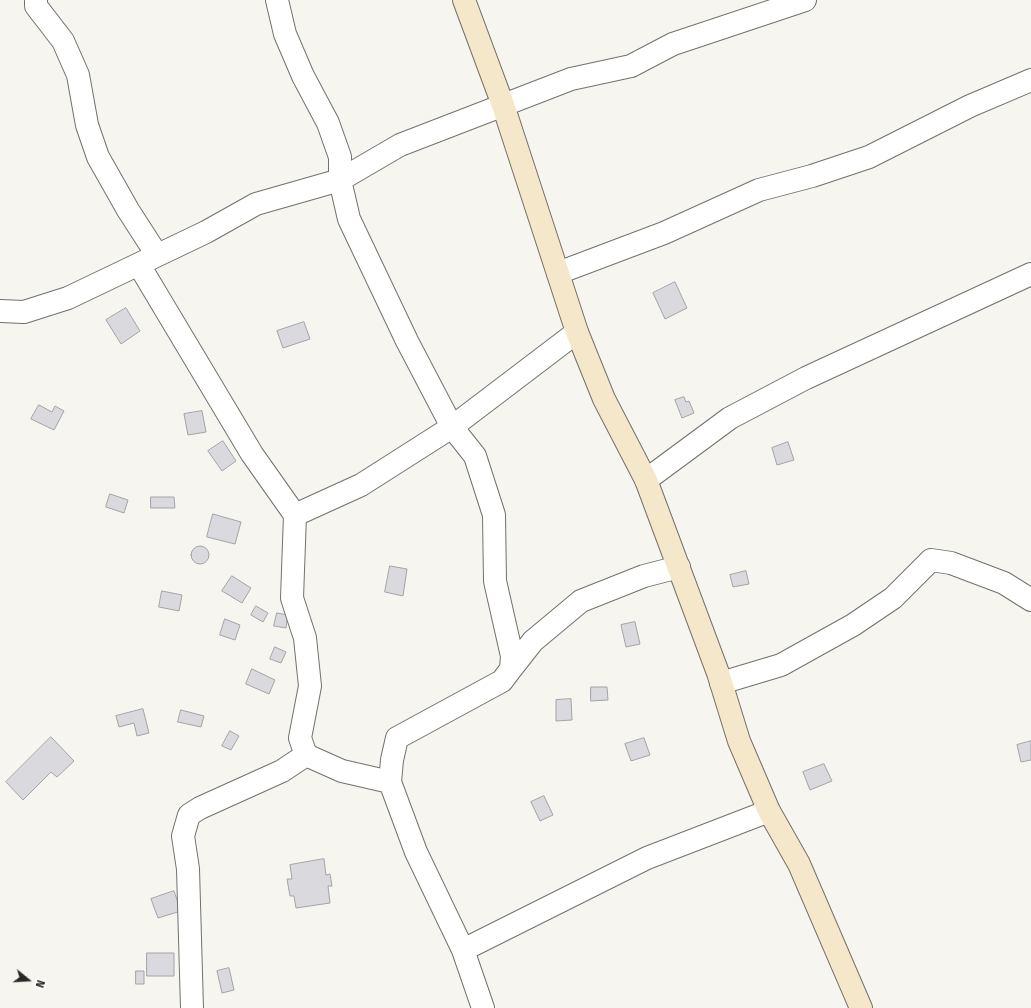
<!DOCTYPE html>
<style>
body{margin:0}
#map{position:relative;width:1031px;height:1008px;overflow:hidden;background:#f6f5ef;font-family:"Fira Sans",sans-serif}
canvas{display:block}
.north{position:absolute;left:8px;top:960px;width:40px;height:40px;-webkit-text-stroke:3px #fff;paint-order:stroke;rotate:108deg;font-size:11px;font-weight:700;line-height:16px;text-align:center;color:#282826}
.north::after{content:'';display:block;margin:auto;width:14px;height:18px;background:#282826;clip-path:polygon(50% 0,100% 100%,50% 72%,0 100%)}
</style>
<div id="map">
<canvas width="1031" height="1008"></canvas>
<div class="north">N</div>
</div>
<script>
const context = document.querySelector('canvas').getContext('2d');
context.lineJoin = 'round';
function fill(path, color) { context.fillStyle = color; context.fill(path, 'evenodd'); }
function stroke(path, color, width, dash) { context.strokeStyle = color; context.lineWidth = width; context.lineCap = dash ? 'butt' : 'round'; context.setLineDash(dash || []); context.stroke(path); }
const building = new Path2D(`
 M675,282l12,26 -22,11 -12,-26z
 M126,308l14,23 -19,13 -15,-24z
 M304,322l6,17 -27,9 -6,-17z
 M684,397l2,5 3,-1 5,12 -12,5 -7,-18z
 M39,405l13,7 3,-6 9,5 -10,19 -23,-11z
 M202,411l4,21 -18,3 -4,-21z
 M223,441l13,20 -14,10 -14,-20z
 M788,442l6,18 -17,5 -5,-17z
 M110,494l18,6 -4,13 -18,-6z
 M151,497h23l1,11h-24z
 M213,514l28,8 -6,22 -28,-7z
 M191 555a9 9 0 1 1 18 0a9 9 0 1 1-18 0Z
 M390,566l17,3 -4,27 -18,-4z
 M746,571l3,13 -16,3 -3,-12z
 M232,576l19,12 -9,15 -20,-12z
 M162,591l20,4 -3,16 -20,-4z
 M256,606l12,7 -5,9 -12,-7z
 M277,613l11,2 -2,13 -12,-2z
 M225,619l15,6 -5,15 -15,-5z
 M635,622l5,22 -14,3 -5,-22z
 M275,647l11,5 -5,11 -11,-4z
 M252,669l23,11 -6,14 -23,-10z
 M591,687h16l1,13 -17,1z
 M571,699l1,21 -16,1v-21z
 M143,709l6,24 -12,3 -3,-13 -15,4 -3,-11z
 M181,710l23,6 -3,11 -23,-5z
 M230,731l9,5 -8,14 -9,-4z
 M51,737l23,24 -17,16 -6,-5 -28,28 -17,-18z
 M644,738l6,17 -19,6 -6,-17z
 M1031,741v19l-10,2 -4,-17z
 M824,764l8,17 -22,9 -7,-18z
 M544,796l9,19 -13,6 -9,-19z
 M324,859l2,16 4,-1 2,12h-4l2,17 -34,5 -2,-12h-4l-3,-17h5l-2,-14z
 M174,891l7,20 -23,7 -7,-19z
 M147,953h27v23h-27z
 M229,968l5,22 -12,3 -5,-22z
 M136,971h8v13h-8z`);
const street = new Path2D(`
 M36,0v6l27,35 15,34 9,50 11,32 30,53 29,45
 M277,0l8,34 18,42 25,47 12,34v23l9,39 58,122 45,86 23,29 19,59 1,66 17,75 -1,13 -9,12 -105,57 -5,22 -2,22 26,70 47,98 20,58
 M139,265l113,189 43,61 -3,83 13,40 5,48 -10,52 6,17 36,16 48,11
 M558,273l106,-40 95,-43 53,-14 57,-19 101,-51 61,-26
 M0,311l24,1 44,-14 138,-66 50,-28 84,-24 60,-35 171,-66 60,-13 42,-22 132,-44
 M646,480l84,-62 76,-40 225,-104
 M295,515l66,-30 91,-58 125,-95
 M511,669l22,-28 48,-40 63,-25 35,-9
 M721,683l60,-18 72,-40 40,-27 38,-38 20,3 53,20 27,17
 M463,950l184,-92 122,-47
 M192,1008l-4,-139 -5,-33 6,-21 11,-7 82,-37 24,-16`);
const secondary = new Path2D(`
 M464,0l39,105 74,227 27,67 42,81 72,193 21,68 30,70 30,53 62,144`);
fill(building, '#d9d9de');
stroke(building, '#a3a3a8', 1);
stroke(street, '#72716c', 24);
stroke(secondary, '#72716c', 24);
stroke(street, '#fff', 22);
stroke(secondary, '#f5e7c9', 22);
</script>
